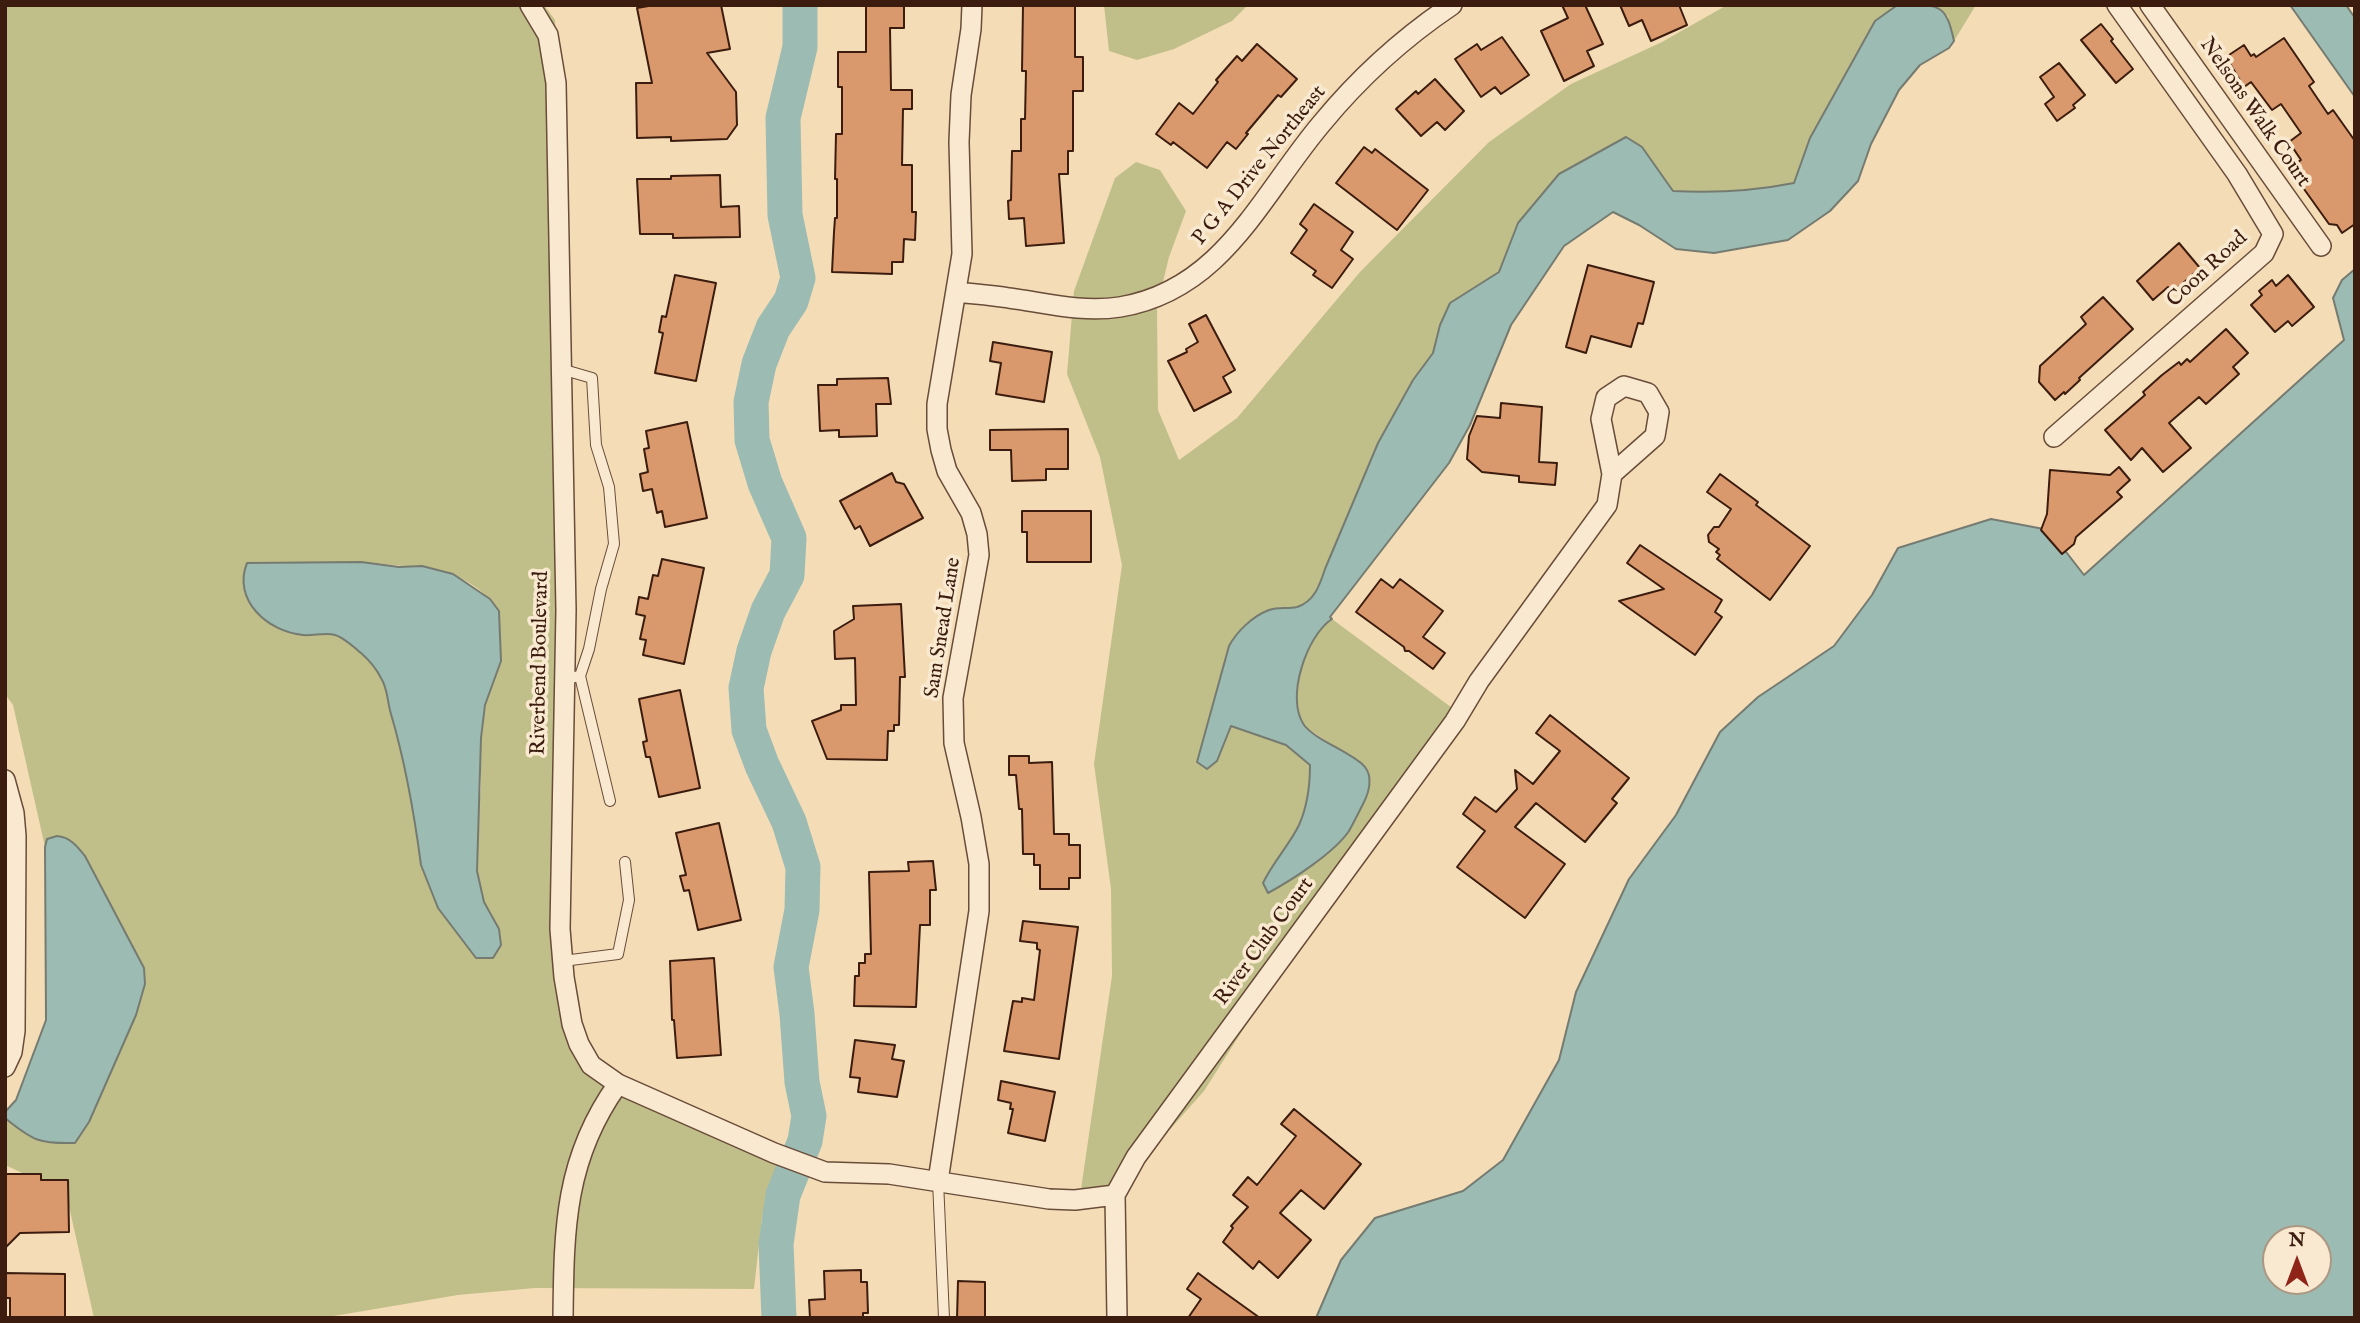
<!DOCTYPE html>
<style>
body{margin:0}
#map{position:relative;width:2360px;height:1323px;overflow:hidden;background:#f4ddb6;font-family:"IM FELL English",serif}
canvas{display:block}
.frame{position:absolute;inset:0;border:7px solid #3b1c0f;pointer-events:none}
.north{position:absolute;left:2262px;top:1225px;width:70px;height:70px;box-sizing:border-box;background:#f8e9d0;border:2px solid #ac9783;border-radius:50%;rotate:0deg;font-size:19px;font-weight:700;line-height:28px;text-align:center;color:#3b1c0f}
.north::after{content:'';display:block;margin:auto;width:24px;height:32px;background:#8f2418;clip-path:polygon(50% 0,100% 100%,50% 72%,0 100%)}
</style>
<div id="map">
<canvas width="2360" height="1323"></canvas>
<div class="frame"></div>
<div class="north">N</div>
</div>
<script>
const context = document.querySelector('canvas').getContext('2d');
context.lineJoin = 'round';
function fill(path, color) { context.fillStyle = color; context.fill(path, 'evenodd'); }
function stroke(path, color, width, dash) { context.strokeStyle = color; context.lineWidth = width; context.lineCap = dash ? 'butt' : 'round'; context.setLineDash(dash || []); context.stroke(path); }
function drawText(font, color, halo, rows, align = 'center') {
  context.font = font + ' "IM FELL English",serif'; context.lineWidth = 7; context.setLineDash([]); context.textBaseline = 'middle'; context.strokeStyle = halo; context.fillStyle = color; for (const [text, x, y, turn = 0] of rows) {
    context.save(); context.translate(x, y); context.rotate((+turn || 0) * Math.PI / 180); context.textAlign = isNaN(turn) ? turn : align; if (halo) context.strokeText(text, 0, 0); context.fillText(text, 0, 0); context.restore();
  }
}
const green = new Path2D(`
 M5,5h539l11,15 14,225v704l7,60 13,39 13,17 30,19 157,71 -5,19 -15,25 -7,18 -8,72 -219,-1 -77,7 -136,23h-228l-28,-125 -61,-28v-53l11,-12 30,-80 -1,-173 -32,-142 -8,-11zM361,562c51,6 106,1 138,49l-18,127v50l-4,33v50l3,16 4,15 8,12 -16,44 -38,-50 -17,-43c-7,-53 -15,-100 -30,-152 -4,-12 -3,-24 -10,-35 -5,-10 -12,-18 -20,-25 -6,-5 -18,-16 -26,-18 -10,-3 -23,1 -32,0 -35,-3 -72,-36 -56,-72z
 M1104,5h144l-16,16 -58,28 -37,11 -28,-9z
 M1727,5h177l-8,1 -21,15 -65,117 -16,45c-40,7 -80,10 -121,8l-31,-44 -83,27 -41,49 -19,49 -18,13 -14,7 -27,33 -7,28 -20,27 -35,63 -53,126c-5,15 -10,32 -28,38 -9,2 -19,0 -28,3 -16,6 -32,21 -40,36l-32,116 20,-1 14,-35 55,19 24,20c0,20 -3,41 -11,60 -9,20 -26,37 -36,57l5,10 47,-29 33,-30 19,-38 3,-19 -7,-11 -59,-39 -8,-18 5,-43 21,-39 10,-7 131,97 -140,188 -119,187 -86,97 -38,8 32,-220 -1,-87 -17,-125 28,-199 -22,-108 -33,-83 7,-83 41,-113 21,-16 24,8 26,41 -17,46 -12,50 1,103 21,50 58,-42 123,-146 129,-130 82,-58 91,-42z
 M1934,5h42l-22,36 -6,-25z`);
const water = new Path2D(`
 M1904,5c36,0 42,-1 50,36l-5,7 -29,17 -21,25 -28,54 -13,37 -28,30 -42,29 -74,13 -38,-4 -37,-24 -26,-13 -49,34 -53,79 -41,100 -21,38 -119,154 2,2c-25,16 -47,79 -28,106 11,15 51,29 61,42 8,10 4,25 -1,35 -5,10 -10,20 -15,29 -15,22 -57,49 -81,62l-5,-10c10,-21 27,-39 36,-58 8,-18 11,-40 11,-60l-24,-20 -55,-19 -14,35 -10,8 -10,-7 32,-116c8,-15 24,-30 40,-36 9,-3 19,-1 28,-3 18,-6 23,-23 28,-38l53,-126 35,-63 20,-27 7,-28 10,-22 49,-31 19,-49 41,-49 67,-37 16,10 31,44c41,2 81,0 121,-8l16,-45 65,-117 21,-15z
 M2290,5h56l9,13v79z
 M2355,269v1049h-1039l25,-58 34,-42 88,-27 40,-31 56,-100 17,-68 53,-113 47,-64 44,-83 38,-35 76,-51 38,-51 26,-47 93,-29 58,11 35,45 260,-235 -11,-42 9,-18zM2276,1239h42v42h-42z
 M361,562l38,5 23,-1 31,8 37,25 9,12 2,50 -16,44 -4,33 -4,133 7,31 15,27 2,16 -8,13h-17l-38,-50 -17,-43c-7,-53 -15,-100 -30,-151 -4,-13 -3,-25 -10,-36 -5,-10 -12,-18 -20,-25 -6,-5 -18,-16 -26,-18 -9,-3 -22,1 -32,0 -35,-3 -71,-35 -56,-72z
 M57,836c13,1 20,10 28,20l59,112 1,16 -9,31 -47,107 -14,21c-35,1 -42,-2 -70,-25v-6l11,-12 30,-80 -1,-173 2,-8z`);
const river = new Path2D(`
 M779,1318l-3,-74 7,-49 22,-54 4,-25 -7,-34 -5,-68 -6,-47 11,-57 1,-43 -14,-45 -27,-57 -13,-35 -3,-42 8,-37 14,-40 19,-36 2,-37 -24,-55 -13,-43 -1,-38 8,-38 14,-36 18,-27 7,-23 -13,-63 -2,-97 17,-71v-42`);
const building = new Path2D(`
 M654,5h67l9,44 -23,4 29,39 1,33 -10,14 -56,2v-4l-34,1 -1,-55h16l-15,-75z
 M866,5h36l2,2v21h-14l1,62h21v19h-9l-1,56h10v47h4l-1,28 -11,-1 -1,23h-11v12l-60,-2 2,-40 1,-14h2v-39h-2l1,-45h6v-47h-4v-35h28z
 M1023,5h52v52h8v34h-10v60h-5v23h-9l5,69 -38,3 -2,-28 -15,1 -1,-18 3,-1 1,-49h9v-32h4l1,-48h-4z
 M1562,5h23l18,39 -16,7 7,15 -30,15 -23,-50 27,-13z
 M1620,5h59l8,20 -36,16 -9,-21 -13,6z
 M2101,24l12,15 -2,2 22,28 -17,14 -35,-43z
 M1502,37l27,38 -28,19 -6,-7 -14,10 -26,-38 22,-15 4,6z
 M2284,38l30,44 -5,4 19,28 5,-4 22,31v83l-13,9 -5,-8 -8,-1 -40,-56 12,-8 -12,-18 12,-9 -20,-29 -9,6 -21,-28 -7,5 -18,-30 18,-12 7,11 3,-2 2,3z
 M1257,44l40,35 -16,18 -3,-2 -32,38 2,1 -12,15 -9,-7 -20,26 -34,-26 -2,3 -15,-11 23,-31 14,11 25,-32 -2,-2 21,-24 5,5z
 M2059,63l26,32 -12,10 2,3 -18,13 -12,-17 9,-7 -14,-20z
 M1435,79l29,32 -19,19 -8,-8 -16,14 -25,-27 20,-18 2,3z
 M1364,147l8,6 3,-4 53,41 -31,40 -61,-47z
 M720,175l1,32 18,-1 1,31 -67,1v-4h-33l-3,-55h34v-3z
 M1314,204l39,28 -12,18 12,9 -21,29 -19,-13 3,-4 -25,-18 16,-23 -7,-6z
 M2179,243l21,25 -27,24 -5,-5 -15,13 -16,-19z
 M1588,265l66,17 -11,42 -5,-1 -7,24 -40,-11 -5,17 -20,-6z
 M675,275l41,8 -20,98 -41,-8 8,-40 -4,-1 3,-16 4,1z
 M2288,275l26,32 -22,19 -4,-5 -13,11 -24,-27 11,-10 -3,-4 13,-11 4,6z
 M2103,297l30,32 -54,49 1,2 -15,14 -1,-2 -9,8 -16,-18 1,-16 46,-42 -5,-7z
 M1206,315l29,55 -12,7 8,15 -37,19 -26,-50 19,-9 -1,-3 12,-7 -9,-18z
 M2226,329l22,24 -15,14 6,7 -33,30 -7,-7 -30,26 22,25 -28,24 -21,-24 -11,12 -26,-30 40,-35 -2,-3 19,-17 17,-13 2,3 6,-6 3,3z
 M993,342l59,10 -8,50 -48,-8 5,-31 -11,-2z
 M888,378l3,26h-15l1,32 -38,1v-7l-19,1 -2,-46h19v-6z
 M1501,403l41,4 -3,55 18,1 -2,22 -36,-3v-6l-37,-4 -15,-13 2,-23 8,-20 23,2z
 M687,422l20,96 -42,9 -3,-16 -5,2 -5,-24 -9,2 -3,-17 8,-2 -4,-23 5,-1 -3,-17z
 M1068,429v40h-22v11l-34,1 -1,-31h-21v-20z
 M2119,467l11,13 -13,12 5,5 -46,40 -2,7 -12,10 -21,-24 6,-16 3,-44 60,5z
 M892,473l4,9 8,2 19,34 -53,28 -10,-20 -5,3 -15,-28z
 M1720,474l38,28 -2,3 54,41 -40,54 -53,-41 3,-4 -4,-3 3,-3 -10,-7 -1,-7 6,-8h5l12,-18 -24,-17z
 M1022,511h69v51h-64v-30h-5z
 M1640,545l82,55 -7,12 7,5 -27,38 -76,-54 45,-12 -37,-26z
 M662,559l42,9 -20,96 -41,-9 3,-15 -6,-1 5,-23 -9,-2 3,-17 9,2 5,-24 5,1z
 M1381,579l12,9 7,-9 43,32 -20,26 22,16 -12,16 -24,-18h-4l-1,-4 -48,-35z
 M901,604l4,73h-5l-1,48h-5v6h-6l-1,29 -60,-1 -15,-38 29,-11v-5h15l-1,-47 -20,1 -1,-28 20,-12 -1,-13z
 M680,690l20,98 -41,9 -9,-40h-4l-3,-15 4,-1 -8,-42z
 M1550,715l79,63 -17,21 5,4 -32,39 -49,-39 -21,24 50,37 -40,54 -68,-51 28,-36 -22,-17 12,-17 21,15 21,-23 -2,-19 18,14 27,-33 -24,-18z
 M1009,756h20v7l23,-1 2,72h15v11h11v33h-11v11h-29v-24h-6v-11h-11l-1,-45h-3l-3,-34h-7z
 M719,823l22,97 -43,10 -9,-40 -5,1 -4,-15 6,-1 -10,-42z
 M933,861l3,29h-6v35h-10l-4,82 -62,-1 1,-30h4v-13h6v-9h6l-2,-82 40,-1 -1,-9z
 M1023,921l55,6 -19,132 -55,-8 9,-50 9,1v-4l12,2 6,-50 -3,-1v-6l-17,-2z
 M714,958l7,97 -44,3 -3,-38h-2l-2,-59z
 M855,1040l40,5 -3,14 12,2 -7,36 -39,-5 2,-14 -10,-1z
 M1001,1081l54,11 -10,49 -37,-8 5,-24h-3l1,-6 -13,-3z
 M1294,1109l67,55 -37,45 -23,-19 -21,23 31,27 -33,38 -19,-17 -6,8 -30,-27 10,-14 -2,-2 17,-19 -15,-12 15,-18 9,8 39,-49 -15,-12z
 M5,1174h36v6h27l1,52 -49,1 -15,15z
 M861,1270v12h6l1,31h-5v5h-53l-1,-18 16,-1 -1,-28z
 M5,1273l60,1v44h-55v-20h-5z
 M1198,1273l16,12 46,33h-72l13,-19 -14,-10z
 M958,1281l27,1v36h-28z`);
const lane = new Path2D(`
 M561,369l31,9 4,67 13,42 5,57 -13,45 -12,60 -9,27 -16,3
 M580,676l30,125
 M563,961l55,-7 11,-54 -4,-38
 M938,1181l6,137`);
const street = new Path2D(`
 M530,5l18,30 8,48 10,527 -6,319 4,48 8,47 7,20 12,21 27,19 156,69 51,19 64,2 160,25 26,1 40,-5 21,-38 319,-436 24,-40 128,-176 5,-31
 M2150,5l171,241
 M956,292c18,2 36,3 53,6 37,5 73,15 111,9 103,-17 141,-112 202,-184 37,-45 81,-85 130,-118
 M1624,386l24,7 11,19 -4,24 -43,38 -11,-55 5,-21z
 M2054,437l210,-184 9,-19 -36,-60 -120,-169
 M5,780l9,33 2,23 -1,195 -3,21 -7,15
 M938,1181l41,-270v-47l-8,-47 -17,-74 -1,-45 26,-143 -2,-21 -6,-21 -24,-42 -6,-21 -4,-21v-25l25,-150 -3,-112 2,-47 10,-66 1,-24
 M1115,1195l2,123
 M563,1318c1,-88 1,-159 55,-234`);
const streetNames = [
 ["Nelsons Walk Court",2254,113,55],
 ["P G A Drive Northeast",1260,166,-51],
 ["Coon Road",2208,270,-43],
 ["Sam Snead Lane",944,628,-81],
 ["Riverbend Boulevard",541,663,-89],
 ["River Club Court",1265,942,-54]
];
fill(green, '#c1bf89');
fill(water, '#9cbbb2');
stroke(water, '#757b71', 2);
stroke(river, '#9cbbb2', 35);
fill(building, '#da996d');
stroke(building, '#3b1c0f', 2);
stroke(lane, '#694c39', 12);
stroke(street, '#694c39', 22);
stroke(lane, '#f8e9d0', 10);
stroke(street, '#f8e9d0', 19);
drawText('21px', '#3b1c0f', '#f8e9d0', streetNames);
</script>
